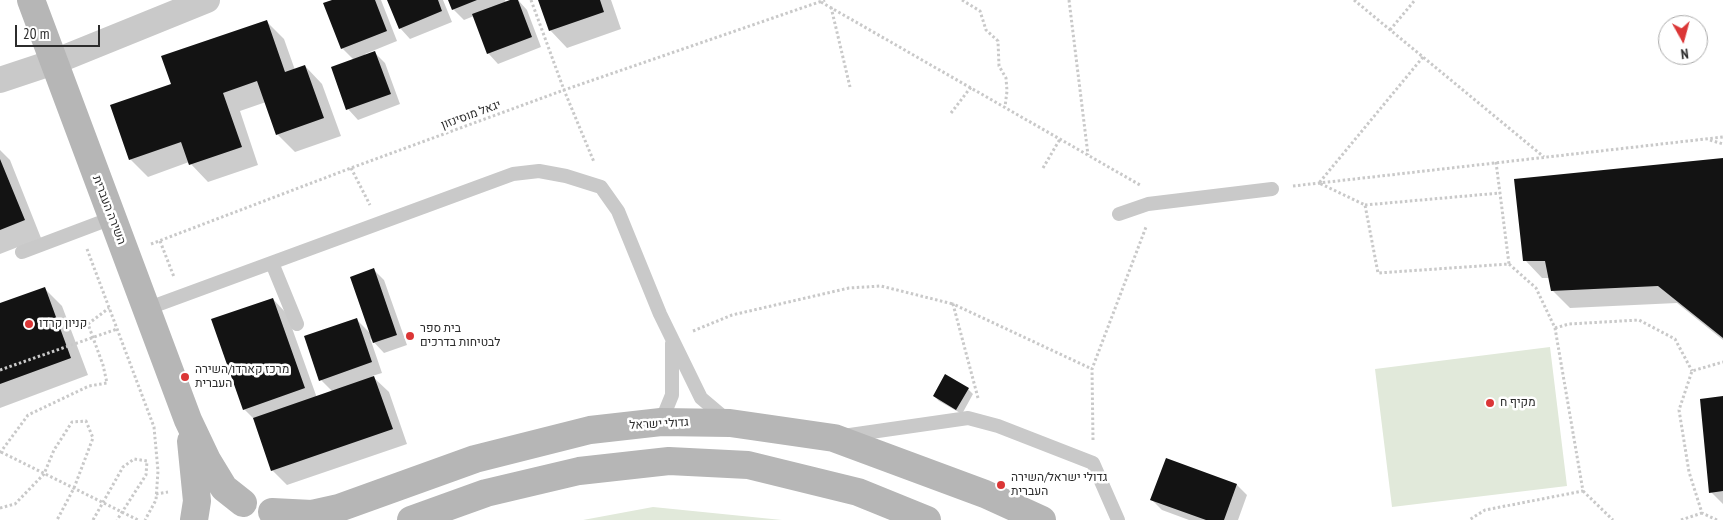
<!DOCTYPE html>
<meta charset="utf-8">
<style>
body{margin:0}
#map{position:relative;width:1723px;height:520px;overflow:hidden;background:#fff;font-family:"PT Sans Narrow",sans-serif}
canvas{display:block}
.north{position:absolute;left:1658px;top:15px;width:50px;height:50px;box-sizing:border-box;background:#fff;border:1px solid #ababab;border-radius:50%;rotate:173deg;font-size:14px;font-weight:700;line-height:20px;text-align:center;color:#2c2c2c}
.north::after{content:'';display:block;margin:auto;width:18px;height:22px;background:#db3636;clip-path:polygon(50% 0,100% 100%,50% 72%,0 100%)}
.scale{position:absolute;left:15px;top:25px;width:85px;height:22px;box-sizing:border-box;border:2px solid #2c2c2c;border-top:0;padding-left:6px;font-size:15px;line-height:18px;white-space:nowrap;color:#2c2c2c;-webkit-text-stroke:4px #fff;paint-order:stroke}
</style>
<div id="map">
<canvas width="1723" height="520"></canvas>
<div class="north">N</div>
<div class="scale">20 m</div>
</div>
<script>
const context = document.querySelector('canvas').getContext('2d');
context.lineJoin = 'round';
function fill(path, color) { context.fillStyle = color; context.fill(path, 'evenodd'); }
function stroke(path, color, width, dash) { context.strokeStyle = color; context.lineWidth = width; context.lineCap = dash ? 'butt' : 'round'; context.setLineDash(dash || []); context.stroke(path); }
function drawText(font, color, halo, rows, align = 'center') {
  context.font = font + ' "PT Sans Narrow",Heebo,sans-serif'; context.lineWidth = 5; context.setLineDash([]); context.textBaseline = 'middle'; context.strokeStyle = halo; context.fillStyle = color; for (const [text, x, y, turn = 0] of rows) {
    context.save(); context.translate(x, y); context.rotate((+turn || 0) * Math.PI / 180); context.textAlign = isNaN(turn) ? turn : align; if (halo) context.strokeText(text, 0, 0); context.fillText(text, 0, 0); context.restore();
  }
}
const green = new Path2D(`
 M1550,347l17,139 -175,21 -17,-138z
 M653,507l129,13h-199z`);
const shadow = new Path2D(`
 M335,0h46l16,41 -32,13 1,2 9,-3 10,10 15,41 -42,16 -10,-11 6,-49 -12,-12z
 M388,0h55l9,22 -42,17 -10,-11z
 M449,0h56l1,3 12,-3 9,10 14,37 -43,17 -10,-11 -14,-37 -10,4 -11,-11z
 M539,0h72l10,29 -54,19 -17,-18z
 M266,21l18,18 11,31 10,-4 17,18 19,52 -46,16 -18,-18 -11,-32 -26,9 18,54 -50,17 -19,-20 -41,15 -18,-18 42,-74z
 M0,150l10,10 31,78 -41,16z
 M1723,159v181l-46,-37 -107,5 -18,-18 -2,-12h-8l-17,-18z
 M374,270l10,10 23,65 -23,8 -14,-15 12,35 -10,3 17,16 18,52 -120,41 -15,-15 -17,-50 -11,-11 29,-110 14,15 30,84 16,-6 -12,-12 35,-61 15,15z
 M44,288l18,18 26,69 -88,33v-103z
 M968,389l5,5 -11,20 -23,-13 -5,-5z
 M1723,398v106l-12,-12z
 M1237,485l10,10 -9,25h-49l-27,-10 -10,-10z`);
const building = new Path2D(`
 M332,0h43l12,31 -46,18 -18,-46z
 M387,0h51l4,11 -43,18z
 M448,0h29l-25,10z
 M510,0h8l14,37 -45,17 -15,-40z
 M538,0h62l4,12 -55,19z
 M267,20l18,52 20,-7 19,53 -48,17 -19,-54 -34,12 19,54 -53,18 -8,-23 -52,18 -19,-55 61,-21 -10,-28z
 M375,51l16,43 -45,16 -15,-43z
 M1723,158v180l-65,-52 -107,5 -6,-30h-22l-9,-82z
 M0,159l25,61 -25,10z
 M374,268l23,67 -24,8 -23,-66z
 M45,287l26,71 -71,26v-81z
 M273,298l32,90 -62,22 -32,-91z
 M357,318l15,44 -53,19 -15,-45z
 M945,374l24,14 -13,22 -23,-14z
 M374,376l19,53 -122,42 -18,-53z
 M1723,396v95l-14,2 -9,-94z
 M1166,458l71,26 -13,36h-18l-56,-20z`);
const path = new Path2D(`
 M531,0l33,90 30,72
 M962,0l18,11 6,19 12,11 1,25 7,12 1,13 -2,16
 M1069,0l19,155
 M1354,0l190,157
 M821,2l319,183
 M831,7l19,80
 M1390,30l25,-30
 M1423,57l-104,126 46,22 13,68 131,-9 27,24 19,40 28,163 -98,19 -16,10
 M951,113l20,-26
 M1710,140l13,4
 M1496,162l13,102
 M351,168l19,37
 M1043,168l17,-29
 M1293,186l430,-49
 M1365,205l135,-12
 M160,241l14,36
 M151,244l200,-76 213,-78 261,-90
 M87,249l67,178 4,44 -2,29 -11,20
 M1555,328l14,-4 70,-4 36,19 17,32
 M693,331l39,-16 117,-27 32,-2 72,18
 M0,370l117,-41
 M978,398l-25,-94 139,65
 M1093,440l-1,-71 54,-142
 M1,452l137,68
 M0,453l28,-38 61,-29 18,-3 -4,-18 -15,-41 21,-16
 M1583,491l30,29
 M156,494l12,-2
 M0,508l15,-4 29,-30 10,-24 18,-28 14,-1 7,17 -19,50 -17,32
 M93,520l30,-53 11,-8 13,2 -1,14 -29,45
 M1681,520l21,-7
 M1717,520l-15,-7 -13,-41 -10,-62 13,-39 31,-9`);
const lane = new Path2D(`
 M1119,214l29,-10 124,-15
 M22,252l90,-34
 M272,263l25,61
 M146,309l367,-135 26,-3 27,5 35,11 17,24 42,103 41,84 26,22
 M661,422l11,-27v-52
 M843,436l125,-18 30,8 95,37 25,57`);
const street = new Path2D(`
 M0,80l54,-18 153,-62`);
const secondary = new Path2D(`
 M31,0l157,420 19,40 17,28 19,15
 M191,441l6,60 -3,19
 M272,512l40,2 27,-6 136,-49 115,-29 71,-8 69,1 104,15 151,56 57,26
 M411,520l75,-27 93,-22 90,-10 79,4 110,27 69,28`);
const markers = [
 [29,324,5,"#db3636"],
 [410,336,5,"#db3636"],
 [185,377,5,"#db3636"],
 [1490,403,5,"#db3636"],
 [1001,485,5,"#db3636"]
];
const streetNames = [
 ["יגאל מוסינזון",471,115,-20],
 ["השירה העברית",109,210,69],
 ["גדולי ישראל",659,424,-3]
];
const poiNames = [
 ["קניון קרדו",39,324],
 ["בית ספר",420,329],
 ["לבטיחות בדרכים",420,343],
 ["מרכז קארדו/השירה",195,370],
 ["העברית",195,384],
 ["מקיף ח",1500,403],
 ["גדולי ישראל/השירה",1011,478],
 ["העברית",1011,492]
];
fill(green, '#e1e9da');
fill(shadow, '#0003');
fill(building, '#131313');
stroke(path, '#c9c9c9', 3, [2.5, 2.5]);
stroke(lane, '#c9c9c9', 14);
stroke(street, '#c9c9c9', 26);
stroke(secondary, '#b6b6b6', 28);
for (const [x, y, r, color] of markers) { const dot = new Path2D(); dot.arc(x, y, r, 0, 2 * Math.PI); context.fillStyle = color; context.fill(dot); stroke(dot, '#fff', 2); }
drawText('12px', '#2c2c2c', '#fff', streetNames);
drawText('12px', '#2c2c2c', '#fff', poiNames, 'left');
</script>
